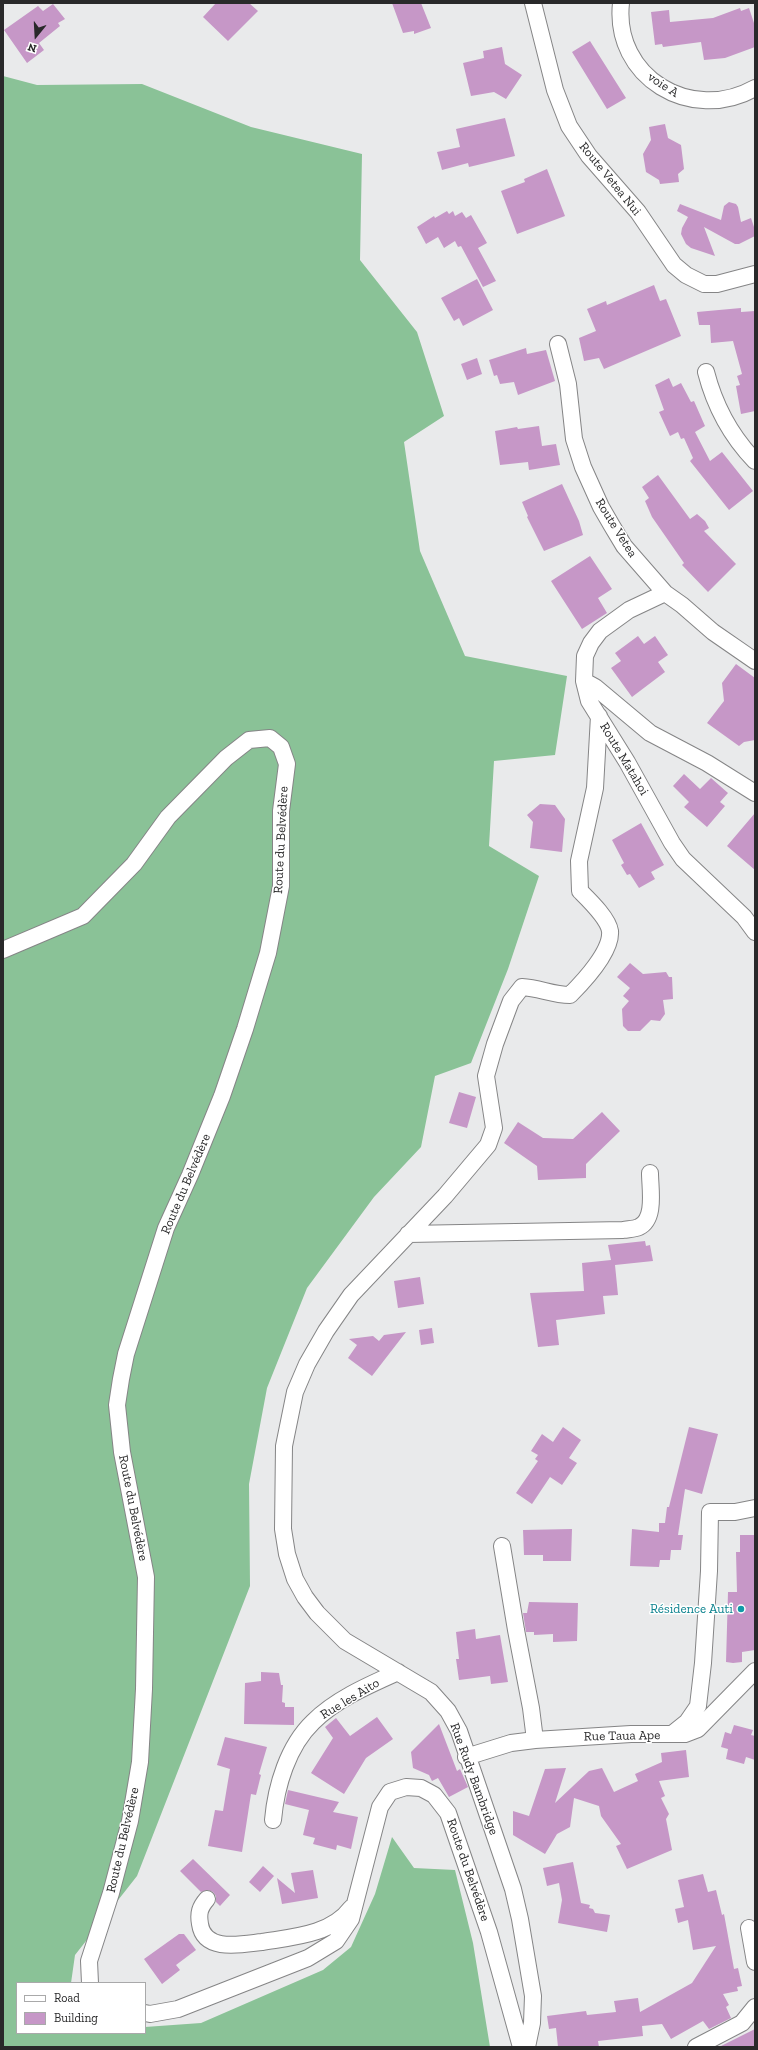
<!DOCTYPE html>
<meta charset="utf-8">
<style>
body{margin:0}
#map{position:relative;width:758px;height:2050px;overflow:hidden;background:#e9eaeb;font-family:"Zilla Slab",serif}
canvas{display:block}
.frame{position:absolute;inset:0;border:4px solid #29292a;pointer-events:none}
.legend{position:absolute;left:16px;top:1982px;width:130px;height:52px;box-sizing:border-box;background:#fff;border:1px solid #a9a9aa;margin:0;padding:5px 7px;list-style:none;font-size:12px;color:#29292a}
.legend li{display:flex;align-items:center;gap:8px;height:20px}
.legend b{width:20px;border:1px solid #a9a9aa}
.north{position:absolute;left:16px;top:16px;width:40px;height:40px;-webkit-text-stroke:3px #fff;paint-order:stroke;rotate:198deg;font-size:11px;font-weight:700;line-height:16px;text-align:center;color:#29292a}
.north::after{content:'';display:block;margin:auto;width:14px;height:18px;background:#29292a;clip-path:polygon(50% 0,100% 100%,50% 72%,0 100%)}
</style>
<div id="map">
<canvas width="758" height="2050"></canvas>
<div class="frame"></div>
<ul class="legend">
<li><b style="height:5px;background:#fff"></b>Road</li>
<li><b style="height:11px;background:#c697c7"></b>Building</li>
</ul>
<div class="north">N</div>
</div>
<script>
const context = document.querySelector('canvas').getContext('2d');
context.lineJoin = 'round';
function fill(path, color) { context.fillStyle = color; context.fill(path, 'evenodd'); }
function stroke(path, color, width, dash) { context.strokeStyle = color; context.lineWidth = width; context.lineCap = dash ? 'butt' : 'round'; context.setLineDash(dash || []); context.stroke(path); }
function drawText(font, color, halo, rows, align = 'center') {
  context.font = font + ' "Zilla Slab",serif'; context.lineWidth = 3; context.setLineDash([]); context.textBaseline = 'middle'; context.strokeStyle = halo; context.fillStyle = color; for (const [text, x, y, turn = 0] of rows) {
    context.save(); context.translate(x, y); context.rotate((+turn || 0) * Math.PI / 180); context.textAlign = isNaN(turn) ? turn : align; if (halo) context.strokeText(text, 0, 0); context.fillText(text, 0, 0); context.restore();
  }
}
const forest = new Path2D(`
 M3,76l34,9 105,-1 109,43 111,27 -2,106 57,72 27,84 -40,26 16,109 45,105 102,20 -12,79 -61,6 -5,85 50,30 -31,93 -37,94 -36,13 -14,71 -47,50 -67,91 -40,100 -18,96 1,102 -113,290 -62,79 -4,28h-54v50h128v-6l56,-4 122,-53 28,-23 24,-53 17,-57 22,31 41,2 18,73 17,104h-487z`);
const building = new Path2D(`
 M216,3h33l9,8 -30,30 -25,-24z
 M392,3h29l10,25 -17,6v-3l-11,2z
 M53,4l12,15 -7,4 2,3 -21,17 5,7 -17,13 -23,-33 34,-24 5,5z
 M740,8l1,3 8,-3 6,18v21l-30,11 -21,2 -3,-18 -38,5 -1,-3 -7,1 -4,-33 18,-2 1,12 43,-4z
 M590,41l36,57 -19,11 -35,-57z
 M502,47l3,17 17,11 -16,24 -12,-7 -23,4 -8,-33 21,-5 -1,-7z
 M505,118l10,38 -46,11 -1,-4 -26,7 -5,-18 23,-5 -4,-18z
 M665,124l3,14 13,7 3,24 -6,5 1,8 -19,2 -1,-4 -13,-8 -3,-18 8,-14 -2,-13z
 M547,169l18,47 -48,18 -16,-43 24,-9 -1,-3z
 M729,202l7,2 2,3 3,15 10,-4 4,12v6l-16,8h-4l-31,-17 11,29 -24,-8 -5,-4 -5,-10 1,-6 6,-11 -11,-6 3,-7 41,16 3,-14z
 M447,211l2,3 4,-3 2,5 7,-4 4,6 5,-3 16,28 -9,5 18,33 -13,6 -22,-41 -3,1 -3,-6 -11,7 -6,-11 -12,7 -9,-17 17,-11 1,2z
 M477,279l16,31 -30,16 -4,-8 -5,3 -13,-23z
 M654,285l6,16 6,-2 15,37 -77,33 -5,-11 -15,3 -5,-23 17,-7 -9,-22 19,-8 1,4z
 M741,308v4l14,-1v100l-14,3 -5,-28 4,-1 -3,-9 5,-2 -9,-33 -22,2 -1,-18h-11l-2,-13z
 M526,348l1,6 19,-4 9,31 -37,14 -4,-13 -14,2 -3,-9 -3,1 -5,-16z
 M477,358l5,16 -15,6 -6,-16z
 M669,378l4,9 8,-4 10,19 3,-1 11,25 -10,6 15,29 12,-9 31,39 -24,19 -39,-49 3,-3 -9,-20 -3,1 -3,-7 -8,4 -11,-24 5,-2 -9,-25z
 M539,426l3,20 14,-2 4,21 -31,5 -1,-8 -28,3 -5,-34 22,-4 1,2z
 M658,475l32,44 7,-5 8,7 4,7 -5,3 32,33 -28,28 -26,-27 2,-2 -32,-46 -7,-16 4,-3 -7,-11z
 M562,484l17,37 4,14 -39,16 -17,-34 1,-1 -6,-14z
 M590,556l22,33 -14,9 9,15 -25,16 -31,-48z
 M638,636l6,8 11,-8 13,19 -10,7 7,10 -33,25 -21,-29 10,-7 -6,-8z
 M736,664l19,14v62l-11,2 -5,4 -32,-23 17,-22 -2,-18z
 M684,774l16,15 11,-11 17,15 -8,9 5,4 -18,21 -23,-20 5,-5 -16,-16z
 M540,804l15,1 10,14 -3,33 -32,-4 3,-26 -6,-7z
 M755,813v57l-28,-24z
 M641,823l23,42 -13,7 4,7 -16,9 -9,-14 -3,1 -6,-10 3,-2 -12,-23z
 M630,963l13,11 23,-2 3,5h3l1,22 -10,1 2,14 -5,7 -9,-1 -11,11h-12l-5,-5 -1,-17 7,-8 -6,-5 7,-8 -13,-11z
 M459,1092l17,5 -9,31 -18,-5z
 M602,1112l18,19 -34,33v14l-48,2 -1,-14 -33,-23 14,-21 25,16 30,1z
 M645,1241l1,5 4,-1 3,16 -38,4 3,30 -15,1 2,18 -49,6 3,25 -21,2 -8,-54 54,-2 -2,-28 29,-3 -3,-15z
 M420,1277l4,27 -26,4 -4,-27z
 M432,1328l2,15 -13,2 -2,-15z
 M406,1332l-34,44 -24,-18 9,-13 -8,-6 24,-3 6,5 5,-6z
 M563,1427l18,13 -12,18 8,5 -15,22 -12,-8 -18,27 -16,-11 22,-32 -3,-2 3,-4 -7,-4 11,-17 11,8z
 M689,1427l29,7 -16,60 -17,-5 -7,46h5l-2,15h-10l-1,10h-10l-1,7 -29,-1 2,-37 27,3v-9h6l2,-16h2z
 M572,1529l-1,32h-28v-6h-19l-1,-25z
 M740,1535h15v115l-13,2v10l-9,1 -7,-1 2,-70h9l-1,-40h4z
 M529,1602l49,1 -1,38 -24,1v-8l-19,1v-3h-8l-3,-19h4z
 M475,1629l1,10 24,-4 8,47 -17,2 -1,-8 -31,4 -3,-21h3l-3,-27z
 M261,1672l18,1 2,12h2l-1,17 3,1v4h9v18l-50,-1 1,-41 16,-2z
 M377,1717l16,22 -27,19 -22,36 -33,-21 22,-35 -8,-11 11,-9 14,18z
 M439,1724l18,47 3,-2 8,18 -19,10 -11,-19 -6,3 -3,-6 -16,-7 -2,-16z
 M734,1725l19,5 -2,5 4,1v24l-9,-3 -2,7 -18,-5 2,-10 -7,-2 4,-15 6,2z
 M225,1737l42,10 -8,27 2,1 -5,20 -5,-1 -9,58 -34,-6 7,-36 8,1 7,-42 -13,-4z
 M686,1750l3,27 -30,4 6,15 -4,2 8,16 -3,5 6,31 -45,19 -11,-23 5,-2 -20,-28 -2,-10 -25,-8 -4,29 -13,7 -12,20 -32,-19v-24l16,5 16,-47 21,-1 -11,35 34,-32 13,-3 12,24 24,-11 -3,-7 27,-12 -1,-9z
 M288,1790l51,12 -6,10 25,5 -7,32 -14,-4 -1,5 -23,-6 2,-6 -12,-3 6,-25 -24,-6z
 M193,1859l37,36 -10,11 -4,-4v-6l-3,-4 -5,-2 -7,2 -21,-21z
 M573,1862l8,41 9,2 -1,3 4,1 2,4 15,2 -3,17 -49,-9 4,-23 -3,-17 -12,3 -4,-18z
 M263,1866l11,10 -14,16 -11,-10z
 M313,1870l5,28 -36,6 -5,-26 18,15 -4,-20z
 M703,1874l5,18 8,-2 6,25 2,-1 10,55 4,-1 4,18 -5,1 1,4 -15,3 6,11 -3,2 5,11 -22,11 -6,-8 -32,18 -9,-15 -20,2 1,10 -45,5 1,6h-41l-2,-19 -7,1 -2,-13 39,-5 1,4 29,-3 -2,-11 24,-3 2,14 52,-29 24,-37 -23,4 -5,-30 -10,3 -3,-14 9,-2 -6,-27z
 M179,1934h5l12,16 -20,15 4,5 -18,14 -18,-25z
 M755,2029v18h-36z`);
const minor = new Path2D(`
 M533,3l22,87 14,36 20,30 49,56 36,53 12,10 18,9h13l38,-10
 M621,3c-8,74 70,121 134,85
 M558,344l10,40 6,55 9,28 18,40 11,19 12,20 41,47 17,12 31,27 42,29
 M706,372c9,35 24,63 49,89
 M665,593l-36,17 -29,21 -9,12 -6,13 -1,25 5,20 38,61 45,81 11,16 61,58 11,15
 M584,681l11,6 55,46 57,30 48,30
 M3,950l80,-34 51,-52 34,-47 58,-59 23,-18 21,-2 11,9 6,17 -6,47v75l-13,67 -23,76 -23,67 -32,79 -24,53 -40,126 -5,25 -4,26 5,47 24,125 -2,112 -4,73 -10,59 -19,72 -22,68 1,22
 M408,1234l215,-4c5,-1 12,-1 16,-3 17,-8 11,-38 11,-54
 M502,1546l14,84 15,78 4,32
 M672,1734l15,-12 11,-16 5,-43 6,-92 1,-59h25l20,-4
 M466,1757l45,-14 24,-3 96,-6h54l13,-5 57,-58
 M273,1820c3,-34 15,-74 40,-98 23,-23 56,-37 85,-50
 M207,1899c-7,8 -9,14 -7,25 4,29 43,20 62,18 30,-5 69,-7 89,-34
 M749,1928l6,34
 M145,2013l5,1 28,-5 130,-51 28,-17 15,-22 29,-112 10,-15 16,-5 15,1 13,7 14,18 41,119 32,115
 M527,2047l5,-24 1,-27 -13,-77 -7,-30 -54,-158 -11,-20 -17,-19 -86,-51 -28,-28 -12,-16 -10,-18 -8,-25 -4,-25 1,-83 11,-54 12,-28 19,-33 25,-36 94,-99 43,-51 6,-17 -8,-52 9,-32 16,-43 11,-14c18,1 30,8 48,8 14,-14 42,-44 40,-64 -2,-13 -21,-31 -30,-40l-1,-30 16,-73 4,-72
 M696,2047l46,-24 13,-16`);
const markers = [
 [741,1609,4,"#0f9aa8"]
];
const streetNames = [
 ["voie A",663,85,33],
 ["Route Vetea Nui",610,179,51],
 ["Route Vetea",616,528,58],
 ["Route Matahoi",624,759,59],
 ["Route du Belvédère",281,840,-87],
 ["Route du Belvédère",186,1184,-67],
 ["Route du Belvédère",133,1508,79],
 ["Rue les Aito",350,1699,-31],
 ["Rue Taua Ape",622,1736,-1],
 ["Rue Rudy Bambridge",474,1779,70],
 ["Route du Belvédère",123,1840,-77],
 ["Route du Belvédère",468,1870,71]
];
const cultureNames = [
 ["Résidence Auti",733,1609]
];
fill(forest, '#8ac297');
fill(building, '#c697c7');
stroke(minor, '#858586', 18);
stroke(minor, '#fff', 16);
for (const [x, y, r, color] of markers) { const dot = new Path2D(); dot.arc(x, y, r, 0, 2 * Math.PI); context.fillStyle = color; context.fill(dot); stroke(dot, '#fff', 1.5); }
drawText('13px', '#29292a', '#fff', streetNames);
drawText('13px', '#0d838f', '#fff', cultureNames, 'right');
</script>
